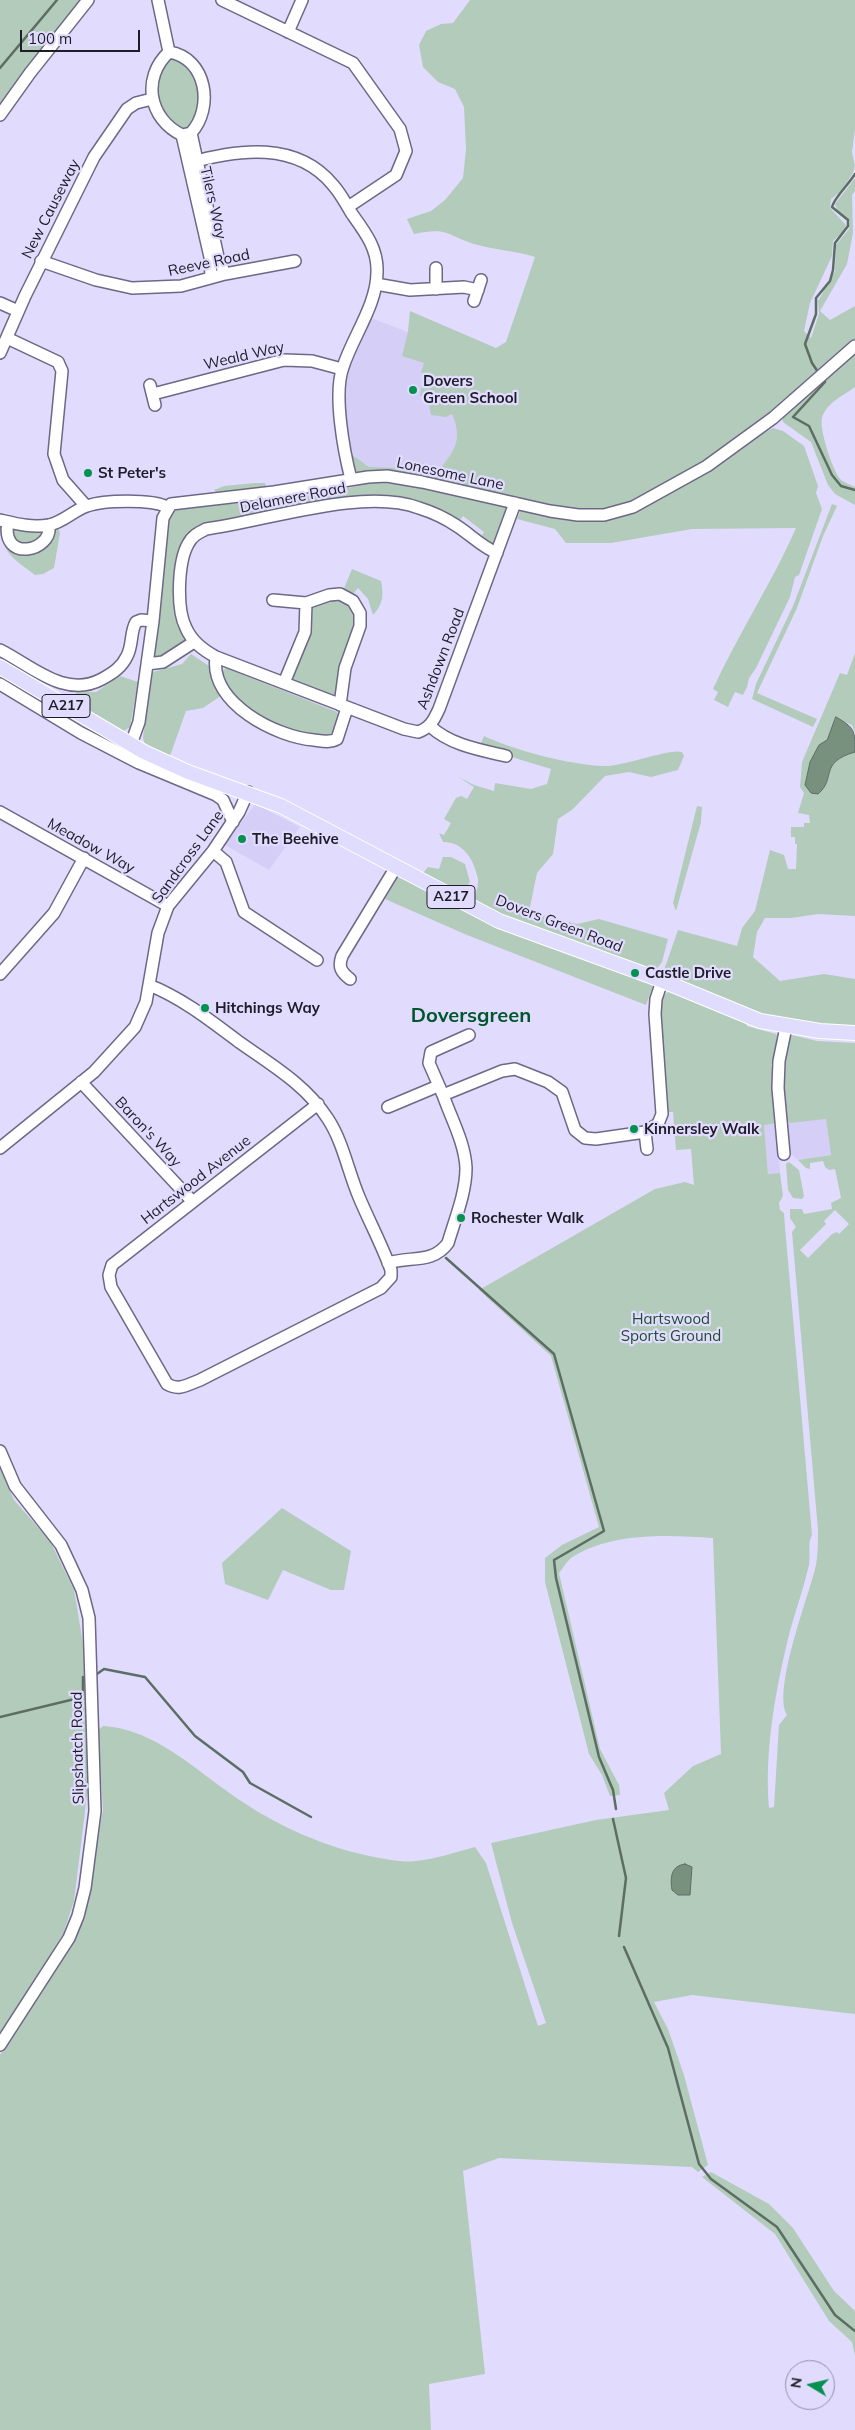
<!DOCTYPE html>
<style>
body{margin:0}
#map{position:relative;width:855px;height:2430px;overflow:hidden;background:#e1dcfe;font-family:Mulish,sans-serif}
canvas{display:block}
.north{position:absolute;left:785px;top:2360px;width:50px;height:50px;box-sizing:border-box;background:#e1dcfe;border:1px solid #938fa8;border-radius:50%;rotate:279deg;font-size:14px;font-weight:700;line-height:20px;text-align:center;color:#1e1c28}
.north::after{content:'';display:block;margin:auto;width:18px;height:22px;background:#039150;clip-path:polygon(50% 0,100% 100%,50% 72%,0 100%)}
.scale{position:absolute;left:20px;top:30px;width:120px;height:22px;box-sizing:border-box;border:2px solid #1e1c28;border-top:0;padding-left:6px;font-size:15px;line-height:18px;white-space:nowrap;color:#1e1c28;-webkit-text-stroke:4px #e1dcfe;paint-order:stroke}
</style>
<div id="map">
<canvas width="855" height="2430"></canvas>
<div class="north">N</div>
<div class="scale">100 m</div>
</div>
<script>
const context = document.querySelector('canvas').getContext('2d');
context.lineJoin = 'round';
function fill(path, color) { context.fillStyle = color; context.fill(path, 'evenodd'); }
function stroke(path, color, width, dash) { context.strokeStyle = color; context.lineWidth = width; context.lineCap = dash ? 'butt' : 'round'; context.setLineDash(dash || []); context.stroke(path); }
function drawText(font, color, halo, rows, align = 'center') {
  context.font = font + ' Mulish,sans-serif'; context.lineWidth = 4.5; context.setLineDash([]); context.textBaseline = 'middle'; context.strokeStyle = halo; context.fillStyle = color; for (const [text, x, y, turn = 0] of rows) {
    context.save(); context.translate(x, y); context.rotate((+turn || 0) * Math.PI / 180); context.textAlign = isNaN(turn) ? turn : align; if (halo) context.strokeText(text, 0, 0); context.fillText(text, 0, 0); context.restore();
  }
}
const built = new Path2D(`
 M410,311l48,117 -2,21 -17,21 -22,-9 -14,7 -34,-1 -18,-13 -6,-45 3,-36 23,-55 37,14z
 M255,804l45,23 -31,43 -44,-25z
 M826,1118l5,37 -33,5 -10,-9 -1,-30 3,2z
 M777,1123l3,50 -12,1 -4,-50z`);
const green = new Path2D(`
 M0,0h83l-83,104z
 M470,0h385v129l-3,23 3,14 -2,7 -13,19 -9,7 -1,9 16,17 -3,7 -10,9 -1,15 -22,47 -6,28 7,7 8,-24 -1,-13 17,-30 1,-26 13,-16 1,-8 -13,-11 -2,-6 20,-26v13l-3,4 1,38 -6,31 -27,47 10,9 25,-14v81c-12,9 -29,16 -33,31 -3,11 11,54 19,62 4,3 10,5 14,7v18l-20,-11 -7,-9 -17,-43 -28,-20 -1,-7 45,-39 -6,-9c-59,54 -137,124 -216,143 -8,3 -18,1 -27,1l-219,-37 -5,-5 -3,-15 18,13 34,1 14,-7 22,9c16,-20 24,-30 13,-56l-6,3 -15,-2 -4,-19h-7l4,-22 -3,-1 3,-10 -22,-7 6,-24 2,-21 86,37 10,-6 29,-85c-18,-6 -38,-7 -57,-12 -30,-8 -28,-19 -64,-11l-7,-15 24,-8 14,-11 18,-22 3,-29 -2,-42 -9,-18 -17,-7 -15,-15 -4,-22 7,-14 15,-7 12,-1z
 M171,57h4c30,27 30,36 14,73 -28,-3 -38,-37 -28,-61 2,-4 7,-9 10,-12z
 M773,428l10,3 21,15 14,40 -2,7 6,16 -23,66 -4,2 -5,20 -34,71 -7,10 -2,9 -4,8 -8,-3 -7,15 -14,-7 4,-8 -5,-3c25,-55 59,-106 83,-161l-104,1 -81,14h-45l-11,-14 -38,-10 4,-9 83,9z
 M379,480l32,3 95,23 1,7 -12,30 -5,2 -10,-7 4,-6 -21,-16 -4,6 -54,-23 -19,-3 -157,23 -34,10c-4,16 -21,62 -20,75 1,13 12,25 10,37l-24,17 -8,-2 -1,-4 12,-84 3,-47 6,-13c26,-4 51,-3 77,-5 43,-4 89,-11 129,-23z
 M255,483h10l2,5 -49,6 -4,-4 10,-4z
 M832,504l5,2 -14,30 -26,72 -40,85 60,26 -4,8 -61,-28 4,-15 37,-78z
 M0,523l58,3 2,7 -6,35 -11,6 -8,1c-21,-16 -35,-23 -35,-52z
 M352,569l29,12c3,13 2,24 -8,34l-5,-16 -10,-11 -4,5 -11,-2z
 M335,598l14,5 8,15 -18,72 -5,5 -5,1 -38,-14v-4l19,-71z
 M855,653v79l-3,-7 -16,-7 -9,22 -8,5 -9,17 -5,23 18,4c7,-22 9,-30 32,-37v164l-37,-2 -27,4h-26l-8,14 -4,25 27,24 44,-7 31,5v49h-15l-81,-12 -89,-38 -6,-8 14,-40 59,16 5,-18 13,-17 15,-61 14,5 4,14h8l1,-25h-2v-7h-4v-10h13v-4h6l-1,-8 -11,-2 6,-20 -4,-6 2,-25 38,-89 7,2z
 M191,654l18,12 13,29 -19,13 -17,3 -16,45 -25,-11 -2,-7 7,-61 3,-5 29,-8z
 M226,668l111,44 2,7 -6,16 -7,2 -21,-2 -44,-14 -34,-32 -5,-18z
 M120,676l18,6 -8,45 -8,5 -52,-31 7,-9h19z
 M484,736c30,14 86,29 119,30 19,1 67,-18 79,-14l2,4 -6,14 -27,7 -22,-5 -24,4 -33,34 -14,9 -5,35 -16,19 -8,39 48,12 22,-5 69,20 -6,23 -6,8 -4,1 -175,-65c-4,-10 2,-18 1,-27 -4,-19 -14,-37 -35,-37l-4,-9 5,2 7,-12 -7,-4 12,-21 5,-2 6,3 7,-12 -17,-11 17,9 20,6 1,-8 36,6 16,-5 4,-15 -36,-11 -17,-10 -17,-5z
 M697,806l5,1 -1,15 -25,89 -3,-8z
 M443,857h8l14,7 5,18 -7,10 -9,3 -31,-22 5,-6 11,2z
 M398,877l154,71 102,35 -8,22 -179,-70 -82,-36z
 M674,991l71,31 2,4 29,8 1,2 -3,23 -3,6 3,5 3,53 -13,2 4,49 12,-1 3,23 -4,7 1,7 4,3 1,14 27,308c-5,8 -1,20 -3,30 -5,22 -13,44 -19,66 -14,56 -26,120 -21,177l5,-1 5,-82 8,-10c-15,-25 22,-119 29,-150 2,-11 2,-24 2,-35l-26,-298 4,-5 -6,-9v-9h12l2,5 28,-5 -1,-6 10,-5 -6,-29 -6,1 -4,-3 -2,-6 -13,2v6l-4,-1 -8,-8 33,-5 -5,-36 -36,4 -3,-2 -5,-47 7,-36 3,-3 25,6 38,2v971l-163,-19 -38,7 14,27 16,46 24,90 -10,7 -6,-5 -193,-9 -36,13 22,203 -56,10 2,46h-431v-375l56,-85 25,-45 22,-115 -5,-80 5,-4c43,2 81,33 114,58 48,36 98,61 157,73 13,2 29,6 42,4 20,-2 40,-9 59,-14l11,16 52,163 8,-3 -34,-100 -21,-80 105,-23 73,-10 -5,-17 29,-27 28,-12 -8,-216c-44,-3 -99,-6 -139,18 -6,3 -11,12 -15,17l41,176 19,36 1,10 -10,1 -8,-21 -13,-21 -44,-172v-24l17,-13 37,-18 -48,-171 -72,-66 176,-101 30,-7 9,3 -3,-36 -15,1 -3,-38h-6l-8,-99 3,-16 6,-5zM835,1210l14,14 -10,10 -2,-2 -5,2 -24,24 -8,-8 26,-26 -2,-3z
 M789,1162l10,8 5,26 -2,3 -9,-1 -5,-8 -2,-26z
 M0,1468l14,32 36,41 24,49 10,59 4,138 -14,114 -11,33 -63,100z
 M282,1508l69,43 -7,39h-13l-48,-20 -15,30 -43,-16 -3,-21z
 M711,2172l58,32 24,24 41,63 21,20v45l-3,-14 -23,-21 -54,-87 -73,-57z`);
const water = new Path2D(`
 M836,717c19,11 19,13 19,35 -37,11 -18,26 -37,42l-7,-1 -6,-8 5,-23 9,-17 8,-5z
 M685,1864l7,3 -2,28h-12l-6,-5c-2,-13 -1,-24 13,-26z`);
const stream = new Path2D(`
 M0,68l57,-68
 M818,372l-6,-9 -7,-19 11,-30v-16l14,-17 3,-11 2,-27 13,-17v-6l-16,-13c2,-9 17,-23 23,-33
 M823,379l2,3 -32,35 16,9 23,49 9,11 14,4
 M446,1258l108,96 50,177 -50,29 2,18 43,179 14,33 3,19
 M97,1674l7,-5 41,8 50,59 48,36 7,11 61,34
 M0,1717l83,-20v-20
 M613,1819l13,59 -7,58
 M624,1947l44,101 31,116 12,15 66,48 58,88 20,16`);
const minor = new Path2D(`
 M158,0l11,52
 M222,0l131,63 47,66 6,22 -10,24 -48,32
 M288,32l14,-32
 M169,52c38,6 45,56 22,81l-9,2c-33,-16 -41,-57 -13,-83z
 M0,115l30,-42 58,-73
 M191,133l27,124 7,17
 M182,135l28,122 1,20
 M189,163c49,-14 108,-22 144,22 8,9 13,19 19,29 13,18 26,35 25,58 0,33 -24,64 -34,95 -10,27 1,85 8,112
 M41,261l55,19 36,8 49,-2 44,-12 70,-13
 M376,284l34,6 54,-3 14,3
 M436,289v-21
 M474,301l7,-21
 M0,303l18,8
 M7,338l51,24 4,9 -8,83 9,26 23,26
 M0,353l25,-57 69,-139 33,-48 9,-6 16,-4
 M150,385l5,20
 M153,394l131,-34 28,1 30,8
 M0,520c17,4 32,8 49,5 15,-3 25,-15 38,-19 17,-6 65,-7 80,1
 M8,522c-8,41 45,30 41,3
 M497,553c-15,-6 -26,-18 -40,-27 -12,-8 -25,-14 -38,-18 -56,-21 -153,13 -213,21 -8,4 -14,7 -18,15 -10,18 -12,65 -2,84 6,14 17,22 30,29l188,72 14,3c12,-4 16,-12 21,-23l76,-206
 M273,600l33,3
 M0,650c32,16 65,49 102,29 11,-6 20,-12 25,-23 6,-11 3,-24 9,-34l5,-2 12,1
 M216,657c-7,46 60,80 98,83 8,1 16,3 23,-1l10,-31
 M147,664l16,-2 31,-20
 M284,683l21,-51 1,-29 23,-8 11,-1 13,7 7,12v13l-15,42 -5,37
 M0,684l81,49 58,30 77,32 7,5 10,22
 M430,726c20,19 50,24 76,30
 M131,744l8,-22 14,-101 10,-103 8,-14 103,-12 94,-15 19,-1 35,6 128,29 28,4h26l29,-8 74,-41 66,-48 82,-72
 M0,812l168,94
 M213,851l13,11 18,50 73,48
 M0,974l54,-61 30,-55
 M350,979c-9,-7 -12,-12 -8,-23l54,-89
 M149,985c33,13 62,36 90,57 33,23 67,43 89,77 15,23 20,52 31,78 10,24 23,48 32,73v7l-10,11 -181,92c-13,5 -21,11 -33,4l-56,-97 -2,-12 3,-10 206,-161
 M81,1082l111,119
 M443,1095l-14,-32 2,-11 38,-17
 M388,1107l50,-21
 M645,1132l2,17
 M0,1148l94,-76 41,-45 11,-25 12,-69 10,-27 45,-55 26,-39 9,-20
 M784,1154l-6,-66 1,-27 7,-34
 M388,1263c22,-7 45,1 60,-20 7,-24 18,-50 18,-75 -1,-25 -15,-50 -23,-73l59,-24 13,-2 33,13 14,10 13,38 10,8 11,1 49,-7 13,-8 4,-10 -7,-100 1,-15 6,-18
 M0,1451l15,35 46,59 21,45 7,28 6,193 -10,77 -7,28 -9,22 -69,107`);
const major = new Path2D(`
 M0,667l144,85 44,20 93,34 218,115 159,58 102,42 60,10 35,2`);
const markers = [
 [413,390,5,"#039150"],
 [88,473,5,"#039150"],
 [242,839,5,"#039150"],
 [635,973,5,"#039150"],
 [205,1008,5,"#039150"],
 [634,1129,5,"#039150"],
 [461,1218,5,"#039150"]
];
const shields = [
 [66,706,48],
 [451,897,48]
];
const shieldNames = [
 ["A217",66,706],
 ["A217",451,897]
];
const streetNames = [
 ["Tilers Way",213,203,77],
 ["New Causeway",51,209,-63],
 ["Reeve Road",209,263,-12],
 ["Weald Way",244,356,-13],
 ["Lonesome Lane",450,474,12],
 ["Delamere Road",293,498,-11],
 ["Ashdown Road",441,659,-69],
 ["Meadow Way",91,846,29],
 ["Sandcross Lane",188,857,-54],
 ["Dovers Green Road",559,924,21],
 ["Baron's Way",148,1132,47],
 ["Hartswood Avenue",196,1180,-38],
 ["Slipshatch Road",78,1748,-91]
];
const poiNames = [
 ["Dovers",423,381],
 ["Green School",423,398],
 ["St Peter's",98,473],
 ["The Beehive",252,839],
 ["Castle Drive",645,973],
 ["Hitchings Way",215,1008],
 ["Kinnersley Walk",644,1129],
 ["Rochester Walk",471,1218]
];
const parkNames = [
 ["Hartswood",671,1319],
 ["Sports Ground",671,1336]
];
const districtNames = [
 ["Doversgreen",471,1016]
];
fill(built, '#d5cff8');
fill(green, '#b3cbba');
fill(water, '#77917e');
stroke(water, '#5c6e64', 1);
stroke(stream, '#5c6e64', 2.5);
stroke(minor, '#6d6885', 14);
stroke(major, '#fff', 16);
stroke(minor, '#fff', 11);
stroke(major, '#e0dcfd', 14);
for (const [x, y, r, color] of markers) { const dot = new Path2D(); dot.arc(x, y, r, 0, 2 * Math.PI); context.fillStyle = color; context.fill(dot); stroke(dot, '#e1dcfe', 2); }
for (const [x, y, w] of shields) { const box = new Path2D(); box.roundRect(x - w / 2, y - 11.5, w, 23, 4); context.fillStyle = '#e1dcfe'; context.fill(box); stroke(box, '#1e1c28', 1); }
drawText('bold 14px', '#1e1c28', null, shieldNames);
drawText('15px', '#1e1c28', '#e1dcfe', streetNames);
drawText('bold 15px', '#1e1c28', '#e1dcfe', poiNames, 'left');
drawText('15px', '#1e4d30', '#e1dcfe', parkNames);
drawText('bold 20px', '#00562d', '#e1dcfe', districtNames);
</script>
